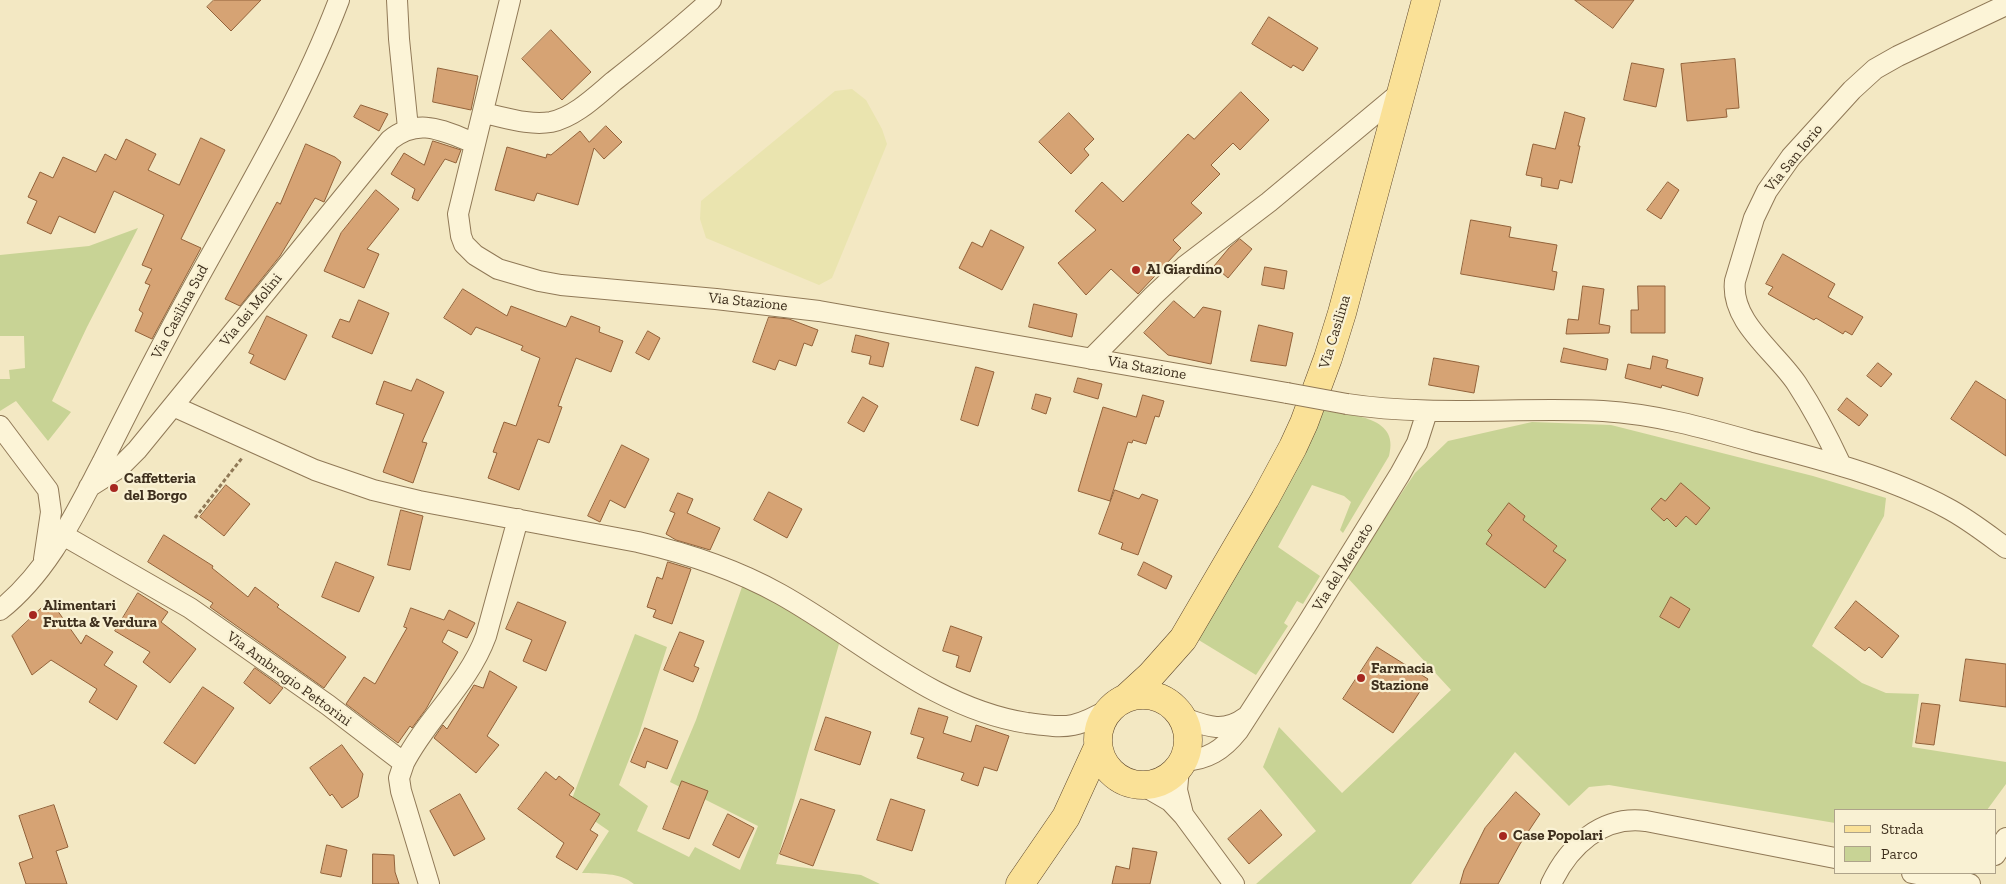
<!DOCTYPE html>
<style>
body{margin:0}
#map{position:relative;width:2006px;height:884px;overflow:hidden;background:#f3e8c3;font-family:"Zilla Slab",serif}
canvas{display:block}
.legend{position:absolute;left:1834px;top:809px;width:162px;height:65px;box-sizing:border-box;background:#f9f1d3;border:1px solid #aea38a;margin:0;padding:6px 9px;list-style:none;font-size:15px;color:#3e2f1d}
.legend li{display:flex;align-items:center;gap:10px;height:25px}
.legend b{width:25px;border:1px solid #aea38a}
</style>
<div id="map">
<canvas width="2006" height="884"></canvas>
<ul class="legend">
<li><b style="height:6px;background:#fae197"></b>Strada</li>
<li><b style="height:14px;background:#c8d395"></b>Parco</li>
</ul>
</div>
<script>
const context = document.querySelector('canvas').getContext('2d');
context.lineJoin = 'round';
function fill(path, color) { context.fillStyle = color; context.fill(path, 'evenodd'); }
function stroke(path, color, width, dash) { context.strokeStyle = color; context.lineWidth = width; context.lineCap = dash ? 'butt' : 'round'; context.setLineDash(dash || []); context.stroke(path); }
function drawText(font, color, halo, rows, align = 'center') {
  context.font = font + ' "Zilla Slab",serif'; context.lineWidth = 4.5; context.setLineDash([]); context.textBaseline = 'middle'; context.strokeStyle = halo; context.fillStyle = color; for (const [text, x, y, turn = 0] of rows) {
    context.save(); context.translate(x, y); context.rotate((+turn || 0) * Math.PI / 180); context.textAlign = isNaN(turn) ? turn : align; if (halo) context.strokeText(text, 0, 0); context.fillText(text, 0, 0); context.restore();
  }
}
const farmland = new Path2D(`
 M852,89l14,11 16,29 5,15 -55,134 -13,7 -113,-47 -6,-19 1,-18 134,-110z`);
const green = new Path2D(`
 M138,228l-51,99 -35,74 19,11 -23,29 -32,-40 -16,10v-32h10l-1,-9 16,-2 -1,-32h-24v-81l89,-9z
 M1319,410c27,5 82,4 70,46l-46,77 -3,-3 11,-28 -7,-6 -32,-11 -34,62 42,29 -17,28 -6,-3 -13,22 4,3 -32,49 -59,-36z
 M1532,422l79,3 202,51 73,22 -2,18 -72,130 50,37 24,10 33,1 -7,53 94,15v22l-19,26h-152v13l-226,-38 -20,2 -20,19 -54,-54 -104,132h-155l60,-53 -53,-64 16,-40 63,66 109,-103 -105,-114 69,-103 33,-32z
 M743,584c33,16 70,33 96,60l-63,220 85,11 19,9h-246c-15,-12 -34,-10 -52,-11l27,-42 -39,-27 65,-170 32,13 -28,87 -20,51 29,21 -11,25 52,26 6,-10 45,23 18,-44 -88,-44 26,-62z`);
const building = new Path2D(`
 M214,0h47l-30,31 -24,-24z
 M1575,0h59l-21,28z
 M1269,17l49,31 -15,23 -10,-6 -2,3 -39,-24z
 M551,30l40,42 -29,28 -40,-41z
 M1735,59l4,49 -13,1 1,8 -40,4 -6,-57z
 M1632,63l32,6 -8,38 -32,-7z
 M438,68l40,8 -7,34 -38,-8z
 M1241,92l28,28 -29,30 -7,-7 -22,22 9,9 -29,29 11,10 -29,27 8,8 -43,46 -27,-25 -25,26 -28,-32 38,-33 -21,-19 27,-29 21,20 65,-68 6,5z
 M361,105l27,9 -9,17 -25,-14z
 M1565,112l20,6 -7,28h2l-8,37 -12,-3 -2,9 -17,-3 1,-8 -16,-3 7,-31 22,5z
 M1069,113l25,26 -10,10 5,6 -18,19 -32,-32z
 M606,126l16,16 -18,17 -10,-11 -16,57 -41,-12 -3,8 -39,-11 12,-43 39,11 1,-4 4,1 29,-24 9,11z
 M201,138l24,12 -44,89 20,9 -49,91 -17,-8 8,-18 -4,-3 11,-25 -5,-2 7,-14 -10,-4 22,-50 -50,-24 -19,42 -36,-17 -8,18 -24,-11 10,-22 -9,-4 12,-25 13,6 10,-21 33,15 9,-18 11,6 10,-21 30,15 -8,16 31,15z
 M433,141l28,9 -5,13 -11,-4 -27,42 -6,-3 3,-9 -24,-15 13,-21 20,12z
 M306,144l29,13 6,5 -17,40 -9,-4 -35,58 -40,50 -15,-7 52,-97 3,2z
 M1668,182l11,8 -18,29 -14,-9z
 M376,190l23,19 -32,40 12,5 -15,34 -40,-17 17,-38z
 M1471,220l40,7 -2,10 48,8 -5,26 5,1 -3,18 -93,-16z
 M991,230l33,17 -22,43 -43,-22 13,-26 10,5z
 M1240,239l12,10 -24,29 -14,-12 15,-18z
 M1783,254l52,30 -7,13 35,20 -11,18 -7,-4 -2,3 -27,-16 -2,2 -46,-26 5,-7 -7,-3z
 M1265,267l22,4 -3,18 -22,-4z
 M1583,286l21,3 -5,35 11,2 -1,7 -43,1 2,-15 10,1z
 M1638,286h27v47h-34v-23h7z
 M463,289l44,27 4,-10 55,21 5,-11 29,11 -1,5 24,9 -12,31 -35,-14 -18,48 4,1 -13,36 -11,-4 -19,51 -31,-12 9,-25 -4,-1 11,-30 12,4 24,-68 -19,-8 2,-4 -47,-19 -5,8 -27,-17z
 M359,300l30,13 -17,41 -40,-17 8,-18 9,3z
 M1174,301l20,17 9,-11 18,4 -10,53 -43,-9 -24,-22z
 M1034,304l43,10 -5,23 -43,-10z
 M267,316l40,19 -22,45 -35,-17 4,-8 -5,-2z
 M769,317l20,2 29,11 -6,16 -8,-3 -8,23 -17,-6 -4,10 -22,-8z
 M1259,325l34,8 -7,33 -35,-5z
 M648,331l12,7 -11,22 -13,-7z
 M856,335l33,8 -6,24 -14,-3 2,-8 -19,-4z
 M1564,348l44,11 -2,11 -45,-8z
 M1653,356l15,4 -2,8 37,10 -5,18 -36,-11 -1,3 -36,-10 3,-14 22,5z
 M1434,358l45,8 -5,27 -45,-8z
 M1878,363l14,11 -11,13 -14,-11z
 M976,367l18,5 -16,54 -17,-6z
 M1078,378l24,6 -4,15 -24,-7z
 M417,379l27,13 -22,50 5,1 -14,40 -30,-11 21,-58 -28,-10 8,-23 27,10z
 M1976,381l30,19v56l-55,-37z
 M1036,394l15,4 -5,16 -14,-5z
 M1143,395l21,6 -5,16 -4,-1 -9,28 -13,-4 -1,3 -4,-1 -18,59 -32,-10 25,-84 33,10z
 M863,397l15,9 -14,26 -16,-9z
 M1847,398l21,17 -9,11 -21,-16z
 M622,445l27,14 -24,49 -15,-8 -10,22 -12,-6z
 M1681,483l29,25 -14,17 -10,-9 -10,11 -9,-9 -3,3 -13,-12 10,-11 4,3z
 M226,485l24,19 -26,32 -24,-19z
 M1115,490l24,9 3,-5 16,6 -20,55 -17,-6 2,-6 -24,-9z
 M769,492l33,17 -15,29 -33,-18z
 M678,493l15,6 -6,14 33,15 -10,22 -34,-10 -10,-6 9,-21 -5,-2z
 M1509,503l16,13 -2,4 34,26 -4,5 13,9 -21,28 -59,-44 6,-9 -4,-4z
 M401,510l22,6 -13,54 -22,-5z
 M164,535l49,31 -1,2 36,29 7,-10 24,18 -2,2 69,50 -22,31 -114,-81 3,-4 -65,-41z
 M336,562l38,15 -15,35 -37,-15z
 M668,562l23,7 -19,55 -19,-7 3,-7 -9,-3 10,-30 5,2z
 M1144,562l28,14 -6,13 -28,-14z
 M138,593l30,19 -7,10 35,27 -26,34 -27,-21 7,-10 -35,-21z
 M1671,597l19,12 -11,19 -19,-11z
 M50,600l31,44 5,-9 27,17 -9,13 33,21 -20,34 -28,-18 8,-13 -46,-29 -19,15 -20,-39z
 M1856,601l43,35 -17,22 -13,-11 -4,4 -30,-23z
 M518,602l48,20 -20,49 -23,-10 9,-21 -26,-11z
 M411,608l33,12 5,-10 26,13 -8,15 -19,-8 -6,12 16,10 -32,57 -14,19 -2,-2 -12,17 -52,-39 18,-27 11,7 32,-56 -3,-1z
 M951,626l31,11 -12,35 -14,-5 3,-11 -16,-5z
 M680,632l24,9 -10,25 5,2 -6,14 -29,-12z
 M1377,647l51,32 -35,54 -50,-34z
 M1966,659l40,5v43l-46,-6z
 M255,668l28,20 -13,16 -26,-21z
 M490,671l27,16 -30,49 12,9 -23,28 -42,-35 9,-13 4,4 27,-44 9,3z
 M203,687l31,21 -39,56 -31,-21z
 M1922,703l18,2 -6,40 -18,-2z
 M919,708l29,9 -5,16 28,9 5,-17 33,11 -12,35 -13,-4 -6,19 -17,-6 3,-7 -47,-15 7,-20 -13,-4z
 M826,717l45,15 -11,33 -45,-15z
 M645,728l33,13 -11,28 -20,-8 -2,7 -14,-6z
 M342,745l21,29 -5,23 -16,11 -10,-14 -2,2 -20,-28z
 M546,772l10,8 3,-4 15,12 -5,7 31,19 -10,16 8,5 -21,35 -21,-13 8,-14 -46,-34z
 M682,781l26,10 -19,48 -26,-10z
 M1516,792l24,22 -20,30 -22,40h-38l4,-14 21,-42z
 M460,794l25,45 -31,17 -24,-45z
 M801,799l34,11 -22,56 -33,-12z
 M891,799l34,11 -13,41 -35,-11z
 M54,805l14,42 -12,4 11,33h-41l-7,-21 14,-5 -14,-42z
 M1261,810l21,25 -33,29 -21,-25z
 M728,814l26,14 -15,30 -26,-13z
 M327,845l20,5 -6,27 -20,-4z
 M1133,848l24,4 -7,32h-38l4,-18 13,3z
 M373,854l21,1 1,17 4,12h-26z`);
const path = new Path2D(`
 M195,518l47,-60`);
const minor = new Path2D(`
 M397,0l2,39 9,89
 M510,0l-52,214 3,22 3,8 11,11 23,14 41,12 22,4 155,14 103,12 468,82
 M483,113c21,4 46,13 68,9 24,-5 45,-26 63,-41 33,-26 66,-53 97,-81
 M1091,359l62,-63 32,-30 84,-64 132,-110
 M1347,404c85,13 171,3 256,7 52,3 102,17 151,31 66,17 133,34 193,66 21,11 40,26 59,40
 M173,406l142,64 58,20 46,11 219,41c48,11 99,28 142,52 81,45 152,114 247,129 15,2 32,5 46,2 14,-3 26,-10 38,-17
 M0,426l48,64 3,22 -7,47
 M1841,465c-13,-28 -27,-55 -44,-81 -21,-32 -67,-62 -62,-103l19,-63 13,-27 24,-34 61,-67 23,-21 23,-13 108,-51
 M89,487l30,-19 18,-18 253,-310c30,-24 54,-8 85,3
 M63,535l127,73 138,97 76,58 -5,15 2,13 28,93
 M0,610c48,-38 74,-94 102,-147 22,-44 44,-88 67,-131 58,-110 126,-216 170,-332
 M1181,717c25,9 42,17 65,0
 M1183,761c24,-1 40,-11 55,-30l69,-107 93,-150 17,-31 10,-31
 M404,763c23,-45 64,-78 82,-127l32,-117
 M1179,768l-2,22 6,24
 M1144,786l26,15 14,15 50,68
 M1995,855l11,-17
 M1912,873l58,11
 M1551,884c18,-38 51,-69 95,-63l189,37`);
const primary = new Path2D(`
 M1098 740a45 45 0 1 1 90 0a45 45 0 1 1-90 0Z
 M1126,698l25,-23 32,-36 82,-140 28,-52 11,-24 24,-65 14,-45 84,-313
 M1020,884l46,-67 32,-70`);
const minorBridge = new Path2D(`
 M1287,393l60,11`);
const markers = [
 [1136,270,5,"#a62720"],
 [114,488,5,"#a62720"],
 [33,615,5,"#a62720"],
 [1361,678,5,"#a62720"],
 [1503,836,5,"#a62720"]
];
const streetNames = [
 ["Via San Iorio",1794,158,-51],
 ["Via Stazione",748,302,6],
 ["Via dei Molini",251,310,-51],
 ["Via Casilina Sud",180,312,-62],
 ["Via Casilina",1335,332,-73],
 ["Via Stazione",1147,368,10],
 ["Via del Mercato",1343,567,-58],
 ["Via Ambrogio Pettorini",289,679,36]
];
const poiNames = [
 ["Al Giardino",1146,270],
 ["Caffetteria",124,479],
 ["del Borgo",124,496],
 ["Alimentari",43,606],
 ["Frutta & Verdura",43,623],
 ["Farmacia",1371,669],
 ["Stazione",1371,686],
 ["Case Popolari",1513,836]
];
fill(farmland, '#eae4af');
fill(green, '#c8d395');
fill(building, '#d6a374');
stroke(building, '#92623a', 1);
stroke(minor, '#907957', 22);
stroke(primary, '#5d462c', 29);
stroke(path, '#907957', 3, [4, 2.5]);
stroke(minor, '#fcf4d7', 20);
stroke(primary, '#fae197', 28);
stroke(minorBridge, '#907957', 22, []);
stroke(minorBridge, '#fcf4d7', 20);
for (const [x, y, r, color] of markers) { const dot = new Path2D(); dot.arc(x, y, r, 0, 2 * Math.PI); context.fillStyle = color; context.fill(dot); stroke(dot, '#f9f1d3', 2); }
drawText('15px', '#3e2f1d', '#f9f1d3', streetNames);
drawText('bold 15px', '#3e2f1d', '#f9f1d3', poiNames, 'left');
</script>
